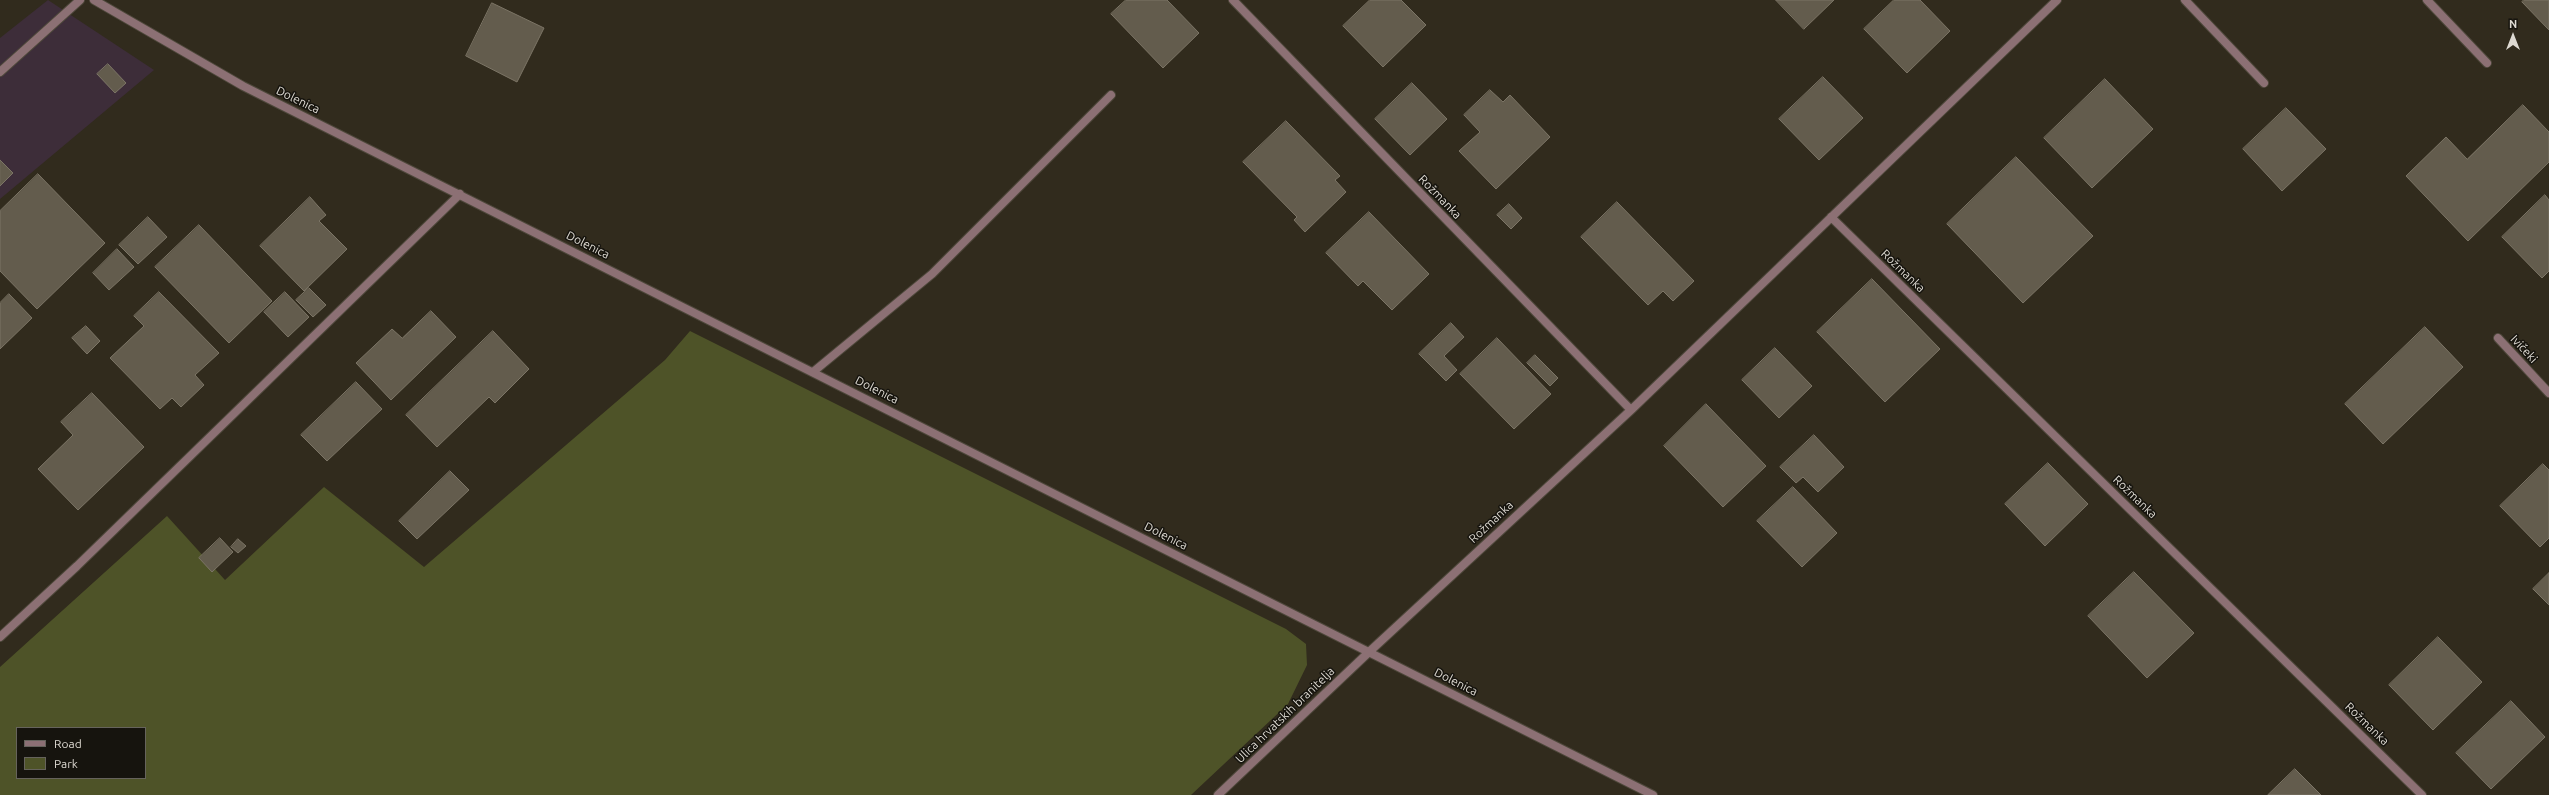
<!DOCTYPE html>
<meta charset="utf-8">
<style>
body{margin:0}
#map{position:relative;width:2549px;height:795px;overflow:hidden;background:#312b1d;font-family:Ubuntu,sans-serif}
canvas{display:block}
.legend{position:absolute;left:16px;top:727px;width:130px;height:52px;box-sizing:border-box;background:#16140e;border:1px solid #66635c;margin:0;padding:5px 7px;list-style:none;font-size:12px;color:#dedad2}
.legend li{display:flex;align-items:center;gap:8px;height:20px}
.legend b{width:20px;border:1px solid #66635c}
.north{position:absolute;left:2493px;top:16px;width:40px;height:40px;-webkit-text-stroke:3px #16140e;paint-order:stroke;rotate:0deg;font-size:11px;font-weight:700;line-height:16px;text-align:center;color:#dedad2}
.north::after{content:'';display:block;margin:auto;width:14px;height:18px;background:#dedad2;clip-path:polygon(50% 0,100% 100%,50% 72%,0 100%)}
</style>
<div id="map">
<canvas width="2549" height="795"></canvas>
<ul class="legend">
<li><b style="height:5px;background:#8c7074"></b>Road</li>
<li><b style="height:11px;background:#4e5328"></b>Park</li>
</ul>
<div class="north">N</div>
</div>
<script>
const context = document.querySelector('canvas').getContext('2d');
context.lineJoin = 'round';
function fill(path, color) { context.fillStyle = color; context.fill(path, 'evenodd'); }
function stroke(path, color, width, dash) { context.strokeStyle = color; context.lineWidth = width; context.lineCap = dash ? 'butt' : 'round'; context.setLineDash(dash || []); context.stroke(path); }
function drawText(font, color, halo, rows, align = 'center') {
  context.font = font + ' Ubuntu,sans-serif'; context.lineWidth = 3; context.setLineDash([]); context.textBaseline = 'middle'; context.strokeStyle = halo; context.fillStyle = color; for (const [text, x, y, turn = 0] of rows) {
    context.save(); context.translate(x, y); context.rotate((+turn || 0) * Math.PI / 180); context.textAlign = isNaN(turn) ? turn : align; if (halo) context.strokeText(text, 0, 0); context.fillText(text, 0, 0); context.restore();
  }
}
const industrial = new Path2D(`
 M48,0l106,70 -154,129v-161z`);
const green = new Path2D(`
 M690,331l596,298 20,15 1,21 -19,39 -97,91h-1191v-128l167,-151 58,64 99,-93 100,80 241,-207zM17,728h128v50h-128z`);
const building = new Path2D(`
 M1126,0h41l32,33 -36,35 -52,-54z
 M1370,0h31l25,25 -43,42 -40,-41z
 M1776,0h58l-30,29z
 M1894,0h26l30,31 -43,42 -43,-44z
 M2524,0h25v30l-27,-28z
 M492,3l52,25 -27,54 -51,-26z
 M108,64l18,19 -11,10 -18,-19z
 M1823,77l40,41 -44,42 -40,-41z
 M2105,79l48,50 -61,59 -48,-50z
 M1412,83l35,36 -37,36 -35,-36z
 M1490,90l13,12 7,-7 40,42 -54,52 -37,-38 21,-19 -16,-17z
 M2523,105l26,27v30l-81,79 -62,-65 40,-39 21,22z
 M2286,108l40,41 -44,42 -39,-42z
 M1286,121l54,55 -5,4 11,12 -41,40 -11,-12 3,-3 -54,-55z
 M2016,157l77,79 -70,67 -76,-79z
 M0,160l13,13 -13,13z
 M38,174l67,69 -68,66 -37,-38v-60z
 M2545,195l4,5v71l-7,7 -40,-41z
 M310,197l16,18 -7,6 28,28 -43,42 -44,-45z
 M1617,202l77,79 -21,20 -10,-10 -15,14 -67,-68z
 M1509,204l13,14 -11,11 -14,-14z
 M1369,212l60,62 -37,36 -29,-29 -5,5 -32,-33z
 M148,217l19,20 -29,27 -19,-19z
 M199,225l73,76 -43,42 -74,-76z
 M117,249l17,18 -25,23 -16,-17z
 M1872,279l68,70 -55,53 -68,-70z
 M309,288l17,17 -13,12 -17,-17z
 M159,292l60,61 -24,22 9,10 -23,22 -9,-9 -12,11 -50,-51 34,-32 -10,-10z
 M285,292l24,25 -21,20 -24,-25z
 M9,294l23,24 -32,31v-46z
 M431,311l25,26 -65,63 -35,-37 36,-34 10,9z
 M1451,323l13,14 -20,19 13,14 -11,11 -27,-27z
 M86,326l14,15 -13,13 -15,-16z
 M2425,327l38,40 -80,77 -38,-40z
 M493,331l36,38 -34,34 -6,-6 -52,50 -31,-32z
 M1497,338l54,56 -37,35 -54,-55z
 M1775,348l37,38 -33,32 -37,-38z
 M1535,355l23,23 -8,8 -23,-23z
 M356,382l26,27 -55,52 -26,-26z
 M92,393l52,54 -66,63 -40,-41 35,-34 -12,-13z
 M1706,404l60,62 -43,41 -59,-61z
 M1814,435l30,32 -26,25 -15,-15 -7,6 -16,-16z
 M2048,463l40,41 -43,42 -40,-42z
 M2543,464l6,6v68l-9,9 -40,-41z
 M450,471l19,19 -52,49 -18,-18z
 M1793,487l44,46 -35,34 -45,-46z
 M220,538l13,14 -21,20 -13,-14z
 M238,539l8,7 -8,7 -7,-6z
 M2134,572l60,61 -47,45 -59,-62z
 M2549,573v32l-16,-16z
 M2438,637l44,45 -49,48 -44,-45z
 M2511,701l34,36 -54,52 -35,-36z
 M2295,769l26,26h-53z`);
const service = new Path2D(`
 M2185,0l79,83
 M2427,0l60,63
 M0,72l80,-72
 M813,372l119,-98 179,-179`);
const minor = new Path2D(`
 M94,0l149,86 1410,709
 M1233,0l398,410
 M1831,217l591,578
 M2498,338l51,55
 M0,637l77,-71 383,-372
 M1218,795l151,-143 262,-242 426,-410`);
const streetNames = [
 ["Dolenica",298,100,26],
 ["Rožmanka",1440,197,46],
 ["Dolenica",588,245,27],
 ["Rožmanka",1903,271,44],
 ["Ivičeki",2524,349,47],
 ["Dolenica",877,390,27],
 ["Rožmanka",2135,497,44],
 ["Rožmanka",1491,522,-43],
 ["Dolenica",1166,536,27],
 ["Dolenica",1456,682,27],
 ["Ulica hrvatskih branitelja",1285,715,-44],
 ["Rožmanka",2367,724,44]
];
fill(industrial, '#3d2d39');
fill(green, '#4e5328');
fill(building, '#635c4d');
stroke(building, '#7c7566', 1);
stroke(service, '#4d473a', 10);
stroke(minor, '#4d473a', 10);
stroke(service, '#8c7074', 8);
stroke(minor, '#8c7074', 8);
drawText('12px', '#dedad2', '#16140e', streetNames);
</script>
